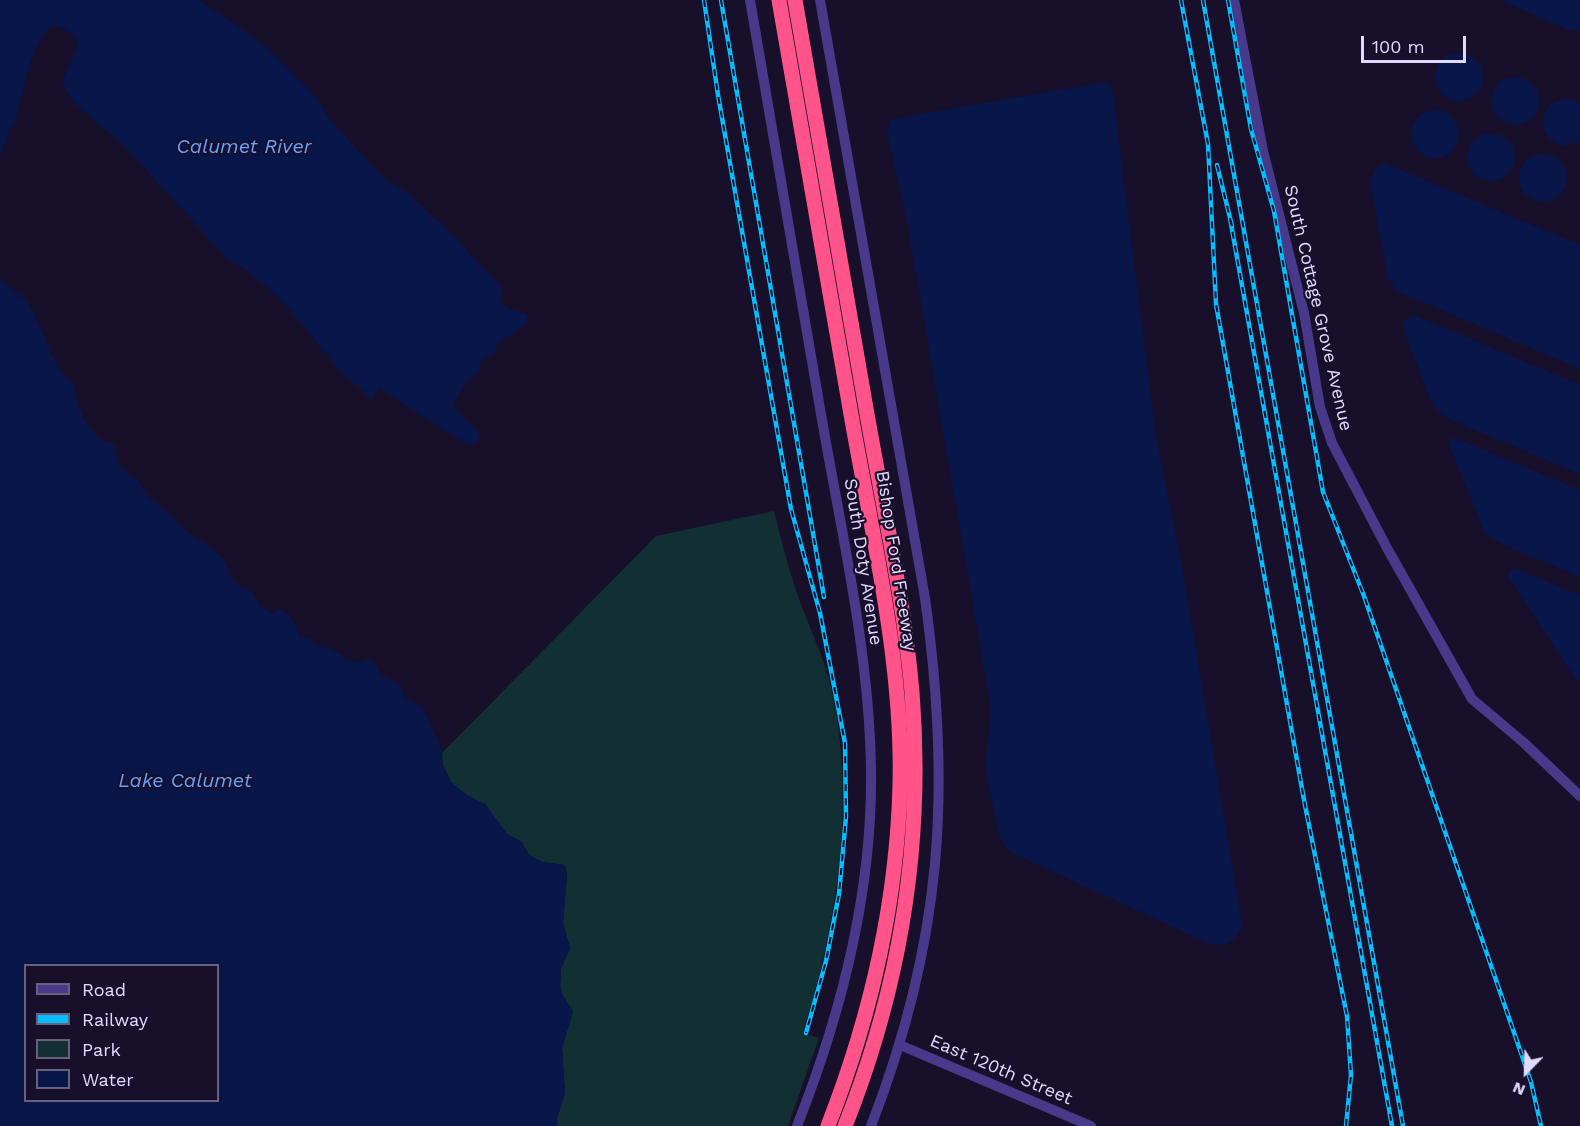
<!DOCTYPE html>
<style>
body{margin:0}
#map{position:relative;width:1580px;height:1126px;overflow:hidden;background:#180f2a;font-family:"Work Sans",sans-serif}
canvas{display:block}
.legend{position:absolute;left:24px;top:964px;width:195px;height:138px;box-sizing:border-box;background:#180f2a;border:2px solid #695f7f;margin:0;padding:8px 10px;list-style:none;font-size:18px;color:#e3d8ff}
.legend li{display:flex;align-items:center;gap:12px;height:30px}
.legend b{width:30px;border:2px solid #695f7f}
.north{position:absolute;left:1496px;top:1042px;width:60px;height:60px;-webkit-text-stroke:4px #180f2a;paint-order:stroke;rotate:203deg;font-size:16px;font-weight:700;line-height:24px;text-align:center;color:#e3d8ff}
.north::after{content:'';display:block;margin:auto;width:21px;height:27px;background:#e3d8ff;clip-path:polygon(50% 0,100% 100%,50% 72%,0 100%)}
.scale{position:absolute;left:1361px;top:36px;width:105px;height:27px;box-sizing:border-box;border:3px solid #e3d8ff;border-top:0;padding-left:8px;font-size:18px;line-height:21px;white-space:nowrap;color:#e3d8ff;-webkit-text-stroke:4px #180f2a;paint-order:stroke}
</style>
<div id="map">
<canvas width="1580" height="1126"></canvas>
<ul class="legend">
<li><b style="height:8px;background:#49398b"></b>Road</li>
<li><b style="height:8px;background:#04beff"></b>Railway</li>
<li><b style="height:16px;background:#123034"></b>Park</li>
<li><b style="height:16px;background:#08164a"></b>Water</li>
</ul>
<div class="north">N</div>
<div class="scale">100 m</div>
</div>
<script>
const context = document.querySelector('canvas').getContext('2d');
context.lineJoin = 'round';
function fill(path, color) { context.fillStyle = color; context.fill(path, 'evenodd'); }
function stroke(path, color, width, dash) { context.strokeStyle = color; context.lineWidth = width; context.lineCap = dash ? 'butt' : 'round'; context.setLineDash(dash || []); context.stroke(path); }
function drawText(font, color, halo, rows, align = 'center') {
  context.font = font + ' "Work Sans",sans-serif'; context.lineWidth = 4.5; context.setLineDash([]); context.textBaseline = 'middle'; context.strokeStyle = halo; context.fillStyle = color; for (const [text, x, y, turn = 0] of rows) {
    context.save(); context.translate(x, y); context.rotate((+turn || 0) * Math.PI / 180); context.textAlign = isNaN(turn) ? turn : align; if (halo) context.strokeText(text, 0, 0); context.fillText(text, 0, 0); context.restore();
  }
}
const green = new Path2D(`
 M774,511c8,32 16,64 28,96 10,27 23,53 29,81 26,112 6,237 -28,345l16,5 -31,88h-231v-8l8,-24 -3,-46 11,-37 -10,-15 -3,-9 1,-18 9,-21 -7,-25 4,-48 -2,-10 -23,-3 -13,-7 -7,-13 -15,-8 -22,-30 -17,-8 -17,-14 -8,-17 -1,-12 214,-217z`);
const water = new Path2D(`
 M0,0h199l61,42 36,34 23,24 9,17 54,60 27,17 43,40 48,52 2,8 -2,9 10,6 17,5 1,9 -31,21 -3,10 -13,6 -2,12 -11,8 -15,24c5,13 19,19 27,30l-2,8 -5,3 -7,-1 -87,-56 -8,12c-11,-13 -26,-22 -36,-35 -32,-39 -62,-82 -108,-106l-100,-110 -55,-48 -10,-19 15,-34 -1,-11c-6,-5 -18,-14 -26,-9 -18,12 -29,71 -34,92 -1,5 -5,7 -7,11 -3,9 -6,18 -9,27z
 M1501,0h79v31l-14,-2z
 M1435 77a24 24 0 1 1 48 0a24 24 0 1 1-48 0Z
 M1491 101a24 24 0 1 1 48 0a24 24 0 1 1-48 0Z
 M1105,82l4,2 4,10 43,343 26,129 60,357c-4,19 -17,26 -36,19l-196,-90 -10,-13 -15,-71 6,-60 -84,-486 -20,-91 5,-12z
 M1567,98l13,4v40l-16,4c-20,-5 -28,-26 -13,-42z
 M1411 134a24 24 0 1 1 48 0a24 24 0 1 1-48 0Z
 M1467 157a24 24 0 1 1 48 0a24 24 0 1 1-48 0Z
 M1519 178a24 24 0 1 1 48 0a24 24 0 1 1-48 0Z
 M1384,163l196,82v124l-183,-78 -9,-12 -18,-97 6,-13z
 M0,278l29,25 29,65 15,16 5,21 9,19 12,15 16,6 2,16 6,9 15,11 8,13 48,43 10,5 19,16 9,21 7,7 13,5 9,16 11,6 9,-4 13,12 5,15 11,2c4,9 13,11 22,8l2,6 7,2 5,6 13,3 9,-4 5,2 8,14 20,10c5,14 4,15 21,21l18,39 3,20 8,17 17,14 17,8 22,30 15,8 7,13 13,7 23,3 2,10 -4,48 7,25 -9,21 -1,18 3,9 10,15 -11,37 3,46 -8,23v9h-557zM26,966h192v134h-192z
 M1414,315l166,70v89l-134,-56 -13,-12 -30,-77 1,-9z
 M1455,438l125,52v87l-83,-35 -13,-11 -35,-86 1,-6z
 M1517,569l63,26v91l-72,-110 1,-6z`);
const minor = new Path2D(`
 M750,0c24,140 48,280 72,420 20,115 47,231 49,348 2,124 -29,244 -74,358
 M820,0l105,598c27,193 17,345 -54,528
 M1234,0l29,151 41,162 16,94 12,36 55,105 85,151 51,43 57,54
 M900,1045l191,81`);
const highway = new Path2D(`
 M779,0c24,140 49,280 73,420 21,119 51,243 48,365 -3,118 -29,231 -72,341
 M795,0c24,138 48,276 72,414 16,92 37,185 45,278 12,149 -12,296 -67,434`);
const rail = new Path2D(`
 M704,0l14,95 73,414 29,104 25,130 1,74 -7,77 -13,67 -20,72
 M721,0l103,597
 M1181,0l27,144 8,160 88,496 43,216 4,59 -5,51
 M1203,0l200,1126
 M1228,0l23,129 23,82 49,281 41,104 167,486 10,44
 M1217,165l15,61
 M1230,218l162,908`);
const streetNames = [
 ["South Cottage Grove Avenue",1318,308,77],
 ["Bishop Ford Freeway",896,561,81],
 ["South Doty Avenue",863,562,81],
 ["East 120th Street",1001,1070,23]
];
const waterNames = [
 ["Calumet River",244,147],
 ["Lake Calumet",185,781]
];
fill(green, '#123034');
fill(water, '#08164a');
stroke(minor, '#49398b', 10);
stroke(highway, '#ff538a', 15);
stroke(rail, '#04beff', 4.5);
stroke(rail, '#180f2a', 2, [7]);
drawText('18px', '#e3d8ff', '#180f2a', streetNames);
drawText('italic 20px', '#66a0ff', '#180f2a', waterNames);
</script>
